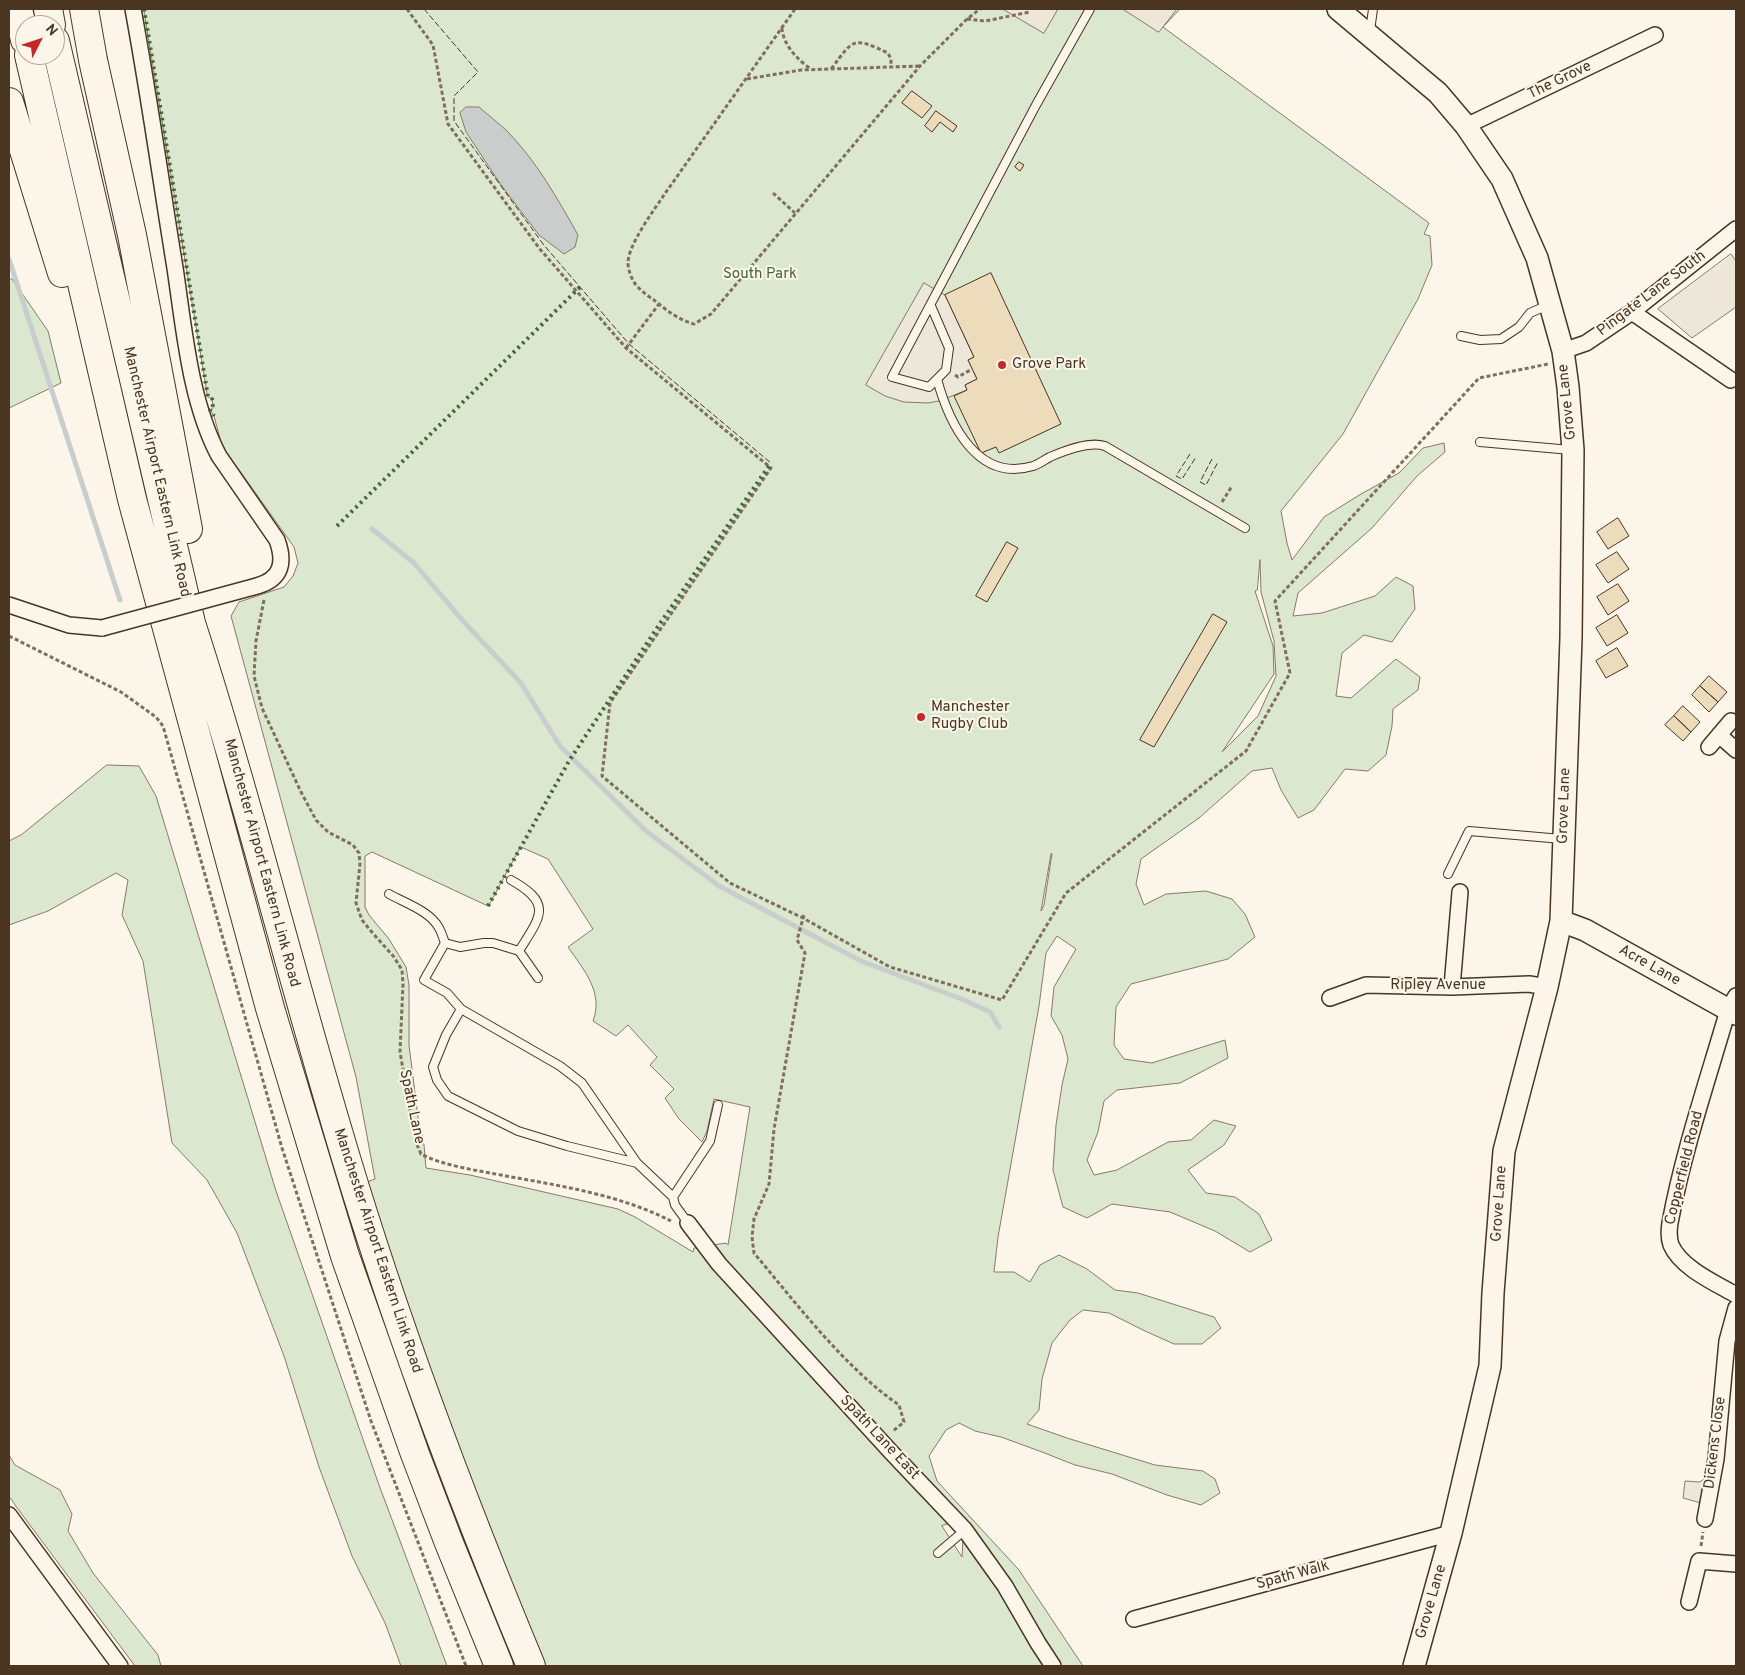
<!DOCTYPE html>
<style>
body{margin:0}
#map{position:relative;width:1745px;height:1675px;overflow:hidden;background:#fbf6e9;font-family:Overpass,sans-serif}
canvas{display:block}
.frame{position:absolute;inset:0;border:10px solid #4a3520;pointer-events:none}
.north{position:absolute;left:15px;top:15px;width:50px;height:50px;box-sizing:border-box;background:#fbf6e9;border:1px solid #b4a999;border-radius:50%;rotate:49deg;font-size:14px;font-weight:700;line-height:20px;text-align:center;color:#4a3520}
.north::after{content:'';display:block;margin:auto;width:18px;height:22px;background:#c62828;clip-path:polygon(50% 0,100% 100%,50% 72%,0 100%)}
</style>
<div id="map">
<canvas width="1745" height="1675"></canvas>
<div class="frame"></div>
<div class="north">N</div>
</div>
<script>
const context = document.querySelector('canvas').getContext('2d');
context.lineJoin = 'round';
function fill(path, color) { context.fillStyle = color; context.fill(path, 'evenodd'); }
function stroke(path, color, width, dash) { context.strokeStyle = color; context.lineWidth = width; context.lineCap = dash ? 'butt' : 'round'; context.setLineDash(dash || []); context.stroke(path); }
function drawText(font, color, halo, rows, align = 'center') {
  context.font = font + ' Overpass,sans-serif'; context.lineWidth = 4; context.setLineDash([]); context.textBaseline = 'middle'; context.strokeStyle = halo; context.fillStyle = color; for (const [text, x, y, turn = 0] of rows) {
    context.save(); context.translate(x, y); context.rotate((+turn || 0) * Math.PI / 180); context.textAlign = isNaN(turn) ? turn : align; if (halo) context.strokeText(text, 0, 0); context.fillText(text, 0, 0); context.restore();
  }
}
const green = new Path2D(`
 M144,9h1036l-17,18 266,196 -5,11 6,2 2,29 -14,34 -75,135 -62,77 6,32 5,17 32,-43 37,-23 38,-21 24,-25 21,-5 1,9 -28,24 -45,52 -74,65 -5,23 29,-3 53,-17 21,-19 17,9 2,23 -23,33 -28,-7 -22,18 -6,43 15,2 45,-39 24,18 -2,13 -25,19 -1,17 -6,29 -18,16 -23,-2 -31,41 -16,8 -17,-28 -9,-22 -20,3 -53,47 -58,41 -5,25 8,21 22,-11 40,-3 26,8 13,15 10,23 -27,22 -97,25 -15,23 -2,38 10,14 28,4 73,-23 3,18 -48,25 -63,7 -13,11 -6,31 -11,28 7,15 23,-5 51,-28 23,-2 23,-20 22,6 -12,19 -36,25 18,23 29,4 24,17 13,26 -22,12 -35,-21 -45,-19 -58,-8 -25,14 -24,-11 -10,-37 3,-45 6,-40 6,-26 -6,-24 -11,-19 3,-29 22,-38 -19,-13 -11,17 -7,53 -41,231 -4,35h20l16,10 10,-17 19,-10 28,14 28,21 23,3 76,24 7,11 -19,16h-28l-29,-13 -36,-18 -26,-3 -13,10 -18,23 -10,36 -3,31 -12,14 40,14 88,27 48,6 12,8 5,14 -19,12 -34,-10 -55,-21 -37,-9 -33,-13 -41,-15 -26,-6 -16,-8 -13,7 -17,26 8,25 82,89 64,96h-541l-70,-173 -108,-310 11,-4 -19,-102 -125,-461 8,-14 45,-15 9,-11 5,-13 -4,-16 -72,-101 -8,-30 -4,-6 3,-2 -1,-9 -4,-2zM1260,560l1,32 13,49 2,35 -18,40 -36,36 52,-78 -1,-28 -18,-55 2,-1zM521,847l27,12 45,70 -25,18c15,22 36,45 25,74l23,15 12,-11 29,32 -7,8 24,24 -9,9 14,21 23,23 5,-11 7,-32 36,8 -22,138 -2,-2 -32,5 -1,4 -58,-35 -17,-8 -148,-34 -44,-7 -2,-23 -6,-28 -9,-72v-60l-3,-18 -17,-28 -20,-24 -4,-8v-51l7,-4 116,54zM1052,854l-8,51 -3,6 10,-57zM951,1523l12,15 -1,19 -20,-31z
 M12,279l36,52 13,52 -52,25v-128z
 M107,765l32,1 17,30 120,395 103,294 68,181h-46l-16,-43 -33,-67 -33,-89 -35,-111 -47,-123 -30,-53 -35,-37 -29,-182 -21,-46 6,-35 -12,-7 -68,38 -39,14v-84l12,-6z
 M9,1455l6,10 45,25 12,24 -4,17 25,42 65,82 3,11h-26l-120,-161 -6,-9z`);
const parking = new Path2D(`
 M1003,9h55l-14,24z
 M1123,9h54l-18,23z
 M1731,254l5,7v46l-44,31 -34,-29z
 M924,283l21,12 29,62 -6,3 9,19 -12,6 2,5 -28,11 -11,2 -24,-1 -19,-6 -19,-11z
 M1713,1475l-5,30 -25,-7 2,-17 14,1z`);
const water = new Path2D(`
 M466,107h13c9,8 18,15 27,23 29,29 52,69 72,105l-3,12 -11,7 -25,-19 -38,-50 -35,-53 -6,-19z`);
const stream = new Path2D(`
 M9,259l111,341
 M372,529l42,34 49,58 58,62 39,63 86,85 73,55 142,75 103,39 26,12 9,15`);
const building = new Path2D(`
 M912,91l20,15 -10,12 -20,-15z
 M936,111l21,15 -4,6 -13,-10 -8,10 -7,-6z
 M1019,162l5,3 -4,6 -5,-4z
 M991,273l70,151 -62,29 -3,-6 -15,6 -27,-57 13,-6 -2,-5 12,-6 -9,-19 6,-3 -29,-62z
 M1618,518l11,18 -21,13 -11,-17z
 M1007,542l11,6 -31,54 -11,-6z
 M1617,552l12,17 -21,14 -12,-18z
 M1618,584l11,17 -21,14 -11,-18z
 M1213,614l14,8 -73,125 -14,-7z
 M1617,615l11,18 -21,13 -11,-18z
 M1617,648l11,18 -22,12 -10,-17z
 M1709,676l18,16 -9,10 -18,-16z
 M1700,686l18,16 -9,10 -17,-17z
 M1683,706l17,16 -9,10 -17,-16z
 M1674,716l17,16 -8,9 -18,-16z`);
const path = new Path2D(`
 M407,9l26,36 15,79 91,124 87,100 145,120 -161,235 -8,73 128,107 73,35 87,49 112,33 64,-107 180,-142 44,-78 -15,-72 204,-223 69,-14
 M795,9l-131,186c-10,15 -36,50 -36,68 0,7 4,17 8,22 5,6 12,11 18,15 12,10 25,20 40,24l17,-10 209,-248 47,-47 13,-10
 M967,19l18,2 45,-9
 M782,28c1,17 16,32 29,41
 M831,69c23,-30 21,-33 57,-16l3,6v8
 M747,79l54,-9 119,-4
 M773,193l22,20
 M626,348l33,-44
 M955,375l3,2 14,-8
 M1222,502l10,-16
 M264,600l-8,41 -2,35 8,32 39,84 15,28 12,12 25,13 6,8 1,11 -4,39 6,17 8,10 24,27 8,13 1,14 -3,68 15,88 6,14c22,12 60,17 85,22 56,10 114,19 165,45
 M9,636l112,56 35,25 7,9 119,422 89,273 95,245
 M804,915l-7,25 8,13 -31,176 -5,55 -15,35 -2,18 2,16c42,50 91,115 145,152l5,17 -11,9
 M1701,1546l2,-14`);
const lane = new Path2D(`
 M1370,31l3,-22
 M931,306l18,42 -3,22 -17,17 -37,-10 144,-272 54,-96
 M1461,336l19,4 21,-1 18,-12 11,-14 18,-8
 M937,379c12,44 40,104 96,87 6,-2 11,-6 17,-9 16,-7 39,-16 55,-11l140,82
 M1480,442l91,8
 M1448,874l21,-43 93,8
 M389,894c16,9 41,17 50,34 3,5 4,10 6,15l-21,37 23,13 14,16
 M445,943l15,4 24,-4h9l26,8c21,-34 35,-47 -8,-71
 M519,951l19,27
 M637,1163l-70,-17 -49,-15 -70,-35 -11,-16 -4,-13 13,-32 15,-26 99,57 22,17 55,80 36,34 2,8 13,18
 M673,1197l37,-56 8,-36
 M938,1553l27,-23`);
const street = new Path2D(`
 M133,9c16,86 28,173 42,259 9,60 15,134 44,188l58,84c8,22 5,39 -20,46
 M1466,126l189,-91
 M1632,312l99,68
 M1563,351l23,-8 46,-31 104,-83
 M9,605l60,20 33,3
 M1719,735l17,15
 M1709,747l22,-26
 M1452,987l8,-95
 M1736,996l-8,14c-20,69 -45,142 -58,213 -1,6 -1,16 1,22 10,23 44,38 65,50
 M1330,998l36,-13 86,2 77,-3 18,3
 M688,1223l31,41 172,188 74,78 40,56 33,57 15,23
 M9,1515l111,151
 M1705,1519l11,-60 11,-118 9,-33
 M1689,1602l10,-41 37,3
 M1134,1619l317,-86`);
const secondary = new Path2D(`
 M1338,9l100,84 28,33 36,53 35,79 26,93 5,36 5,63 -2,188 -10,283 -14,66 -43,164 -11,142 -3,73 -39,167 -37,133
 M1561,921l24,9 151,84`);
const highway = new Path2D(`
 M18,9l7,31
 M48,9l3,16
 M84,9l9,51 39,175 56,294
 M55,41l136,582c57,176 101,357 155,535 52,173 116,342 185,508
 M29,55l103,444 138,509 75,248 70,198 34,89 50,123
 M9,102l53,171`);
const streetBridge = new Path2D(`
 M102,628l155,-42`);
const hedge = new Path2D(`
 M144,9l64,388 4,2 1,9 -3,2 4,6
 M337,526l243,-239
 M488,906l81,-145 92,-139 110,-159`);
const fence = new Path2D(`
 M424,9l54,63 -24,24v25l89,123 86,100 142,119
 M1190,454l-14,22 6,3 14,-22
 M1212,459l-12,23 6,3 12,-23`);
const markers = [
 [1002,365,5,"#c62828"],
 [921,717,5,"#c62828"]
];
const streetNames = [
 ["The Grove",1560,81,-26],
 ["Pingate Lane South",1652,294,-37],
 ["Grove Lane",1568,402,-96],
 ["Manchester Airport Eastern Link Road",156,472,77],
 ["Grove Lane",1565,806,-88],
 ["Manchester Airport Eastern Link Road",261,863,75],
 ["Acre Lane",1649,966,29],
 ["Ripley Avenue",1438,986],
 ["Spath Lane",411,1107,78],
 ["Copperfield Road",1685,1168,-76],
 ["Grove Lane",1500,1204,-86],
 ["Manchester Airport Eastern Link Road",377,1251,72],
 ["Spath Lane East",879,1438,47],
 ["Dickens Close",1716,1443,-83],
 ["Spath Walk",1293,1576,-15],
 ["Grove Lane",1432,1602,-74]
];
const parkNames = [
 ["South Park",760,275]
];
const poiNames = [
 ["Grove Park",1012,365],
 ["Manchester",931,708],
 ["Rugby Club",931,725]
];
fill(green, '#dce7d0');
stroke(green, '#887966', 1);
fill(parking, '#ede7d9');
stroke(parking, '#887966', 1);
fill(water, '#c9cecd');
stroke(water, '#887966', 1);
stroke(stream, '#c9cecd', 5);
fill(building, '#ecdcbc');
stroke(building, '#4a3520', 1);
stroke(lane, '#4a3520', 10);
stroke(street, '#4a3520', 18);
stroke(secondary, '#4a3520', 24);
stroke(highway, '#4a3520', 30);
stroke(path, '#7f6f5c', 3, [4, 2.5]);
stroke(lane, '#fbf6e9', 8);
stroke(street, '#fbf6e9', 15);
stroke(secondary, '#fbf6e9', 21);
stroke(highway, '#fbf6e9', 28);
stroke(streetBridge, '#4a3520', 18, []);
stroke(streetBridge, '#fbf6e9', 15);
stroke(hedge, '#436837', 4, [2.5, 4]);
stroke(fence, '#4a3520', 1, [6, 2.5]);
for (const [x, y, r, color] of markers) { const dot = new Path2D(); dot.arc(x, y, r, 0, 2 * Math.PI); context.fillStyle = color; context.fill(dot); stroke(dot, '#fbf6e9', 2); }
drawText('15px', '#4a3520', '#fbf6e9', streetNames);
drawText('15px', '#436837', '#fbf6e9', parkNames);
drawText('15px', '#4a3520', '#fbf6e9', poiNames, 'left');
</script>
